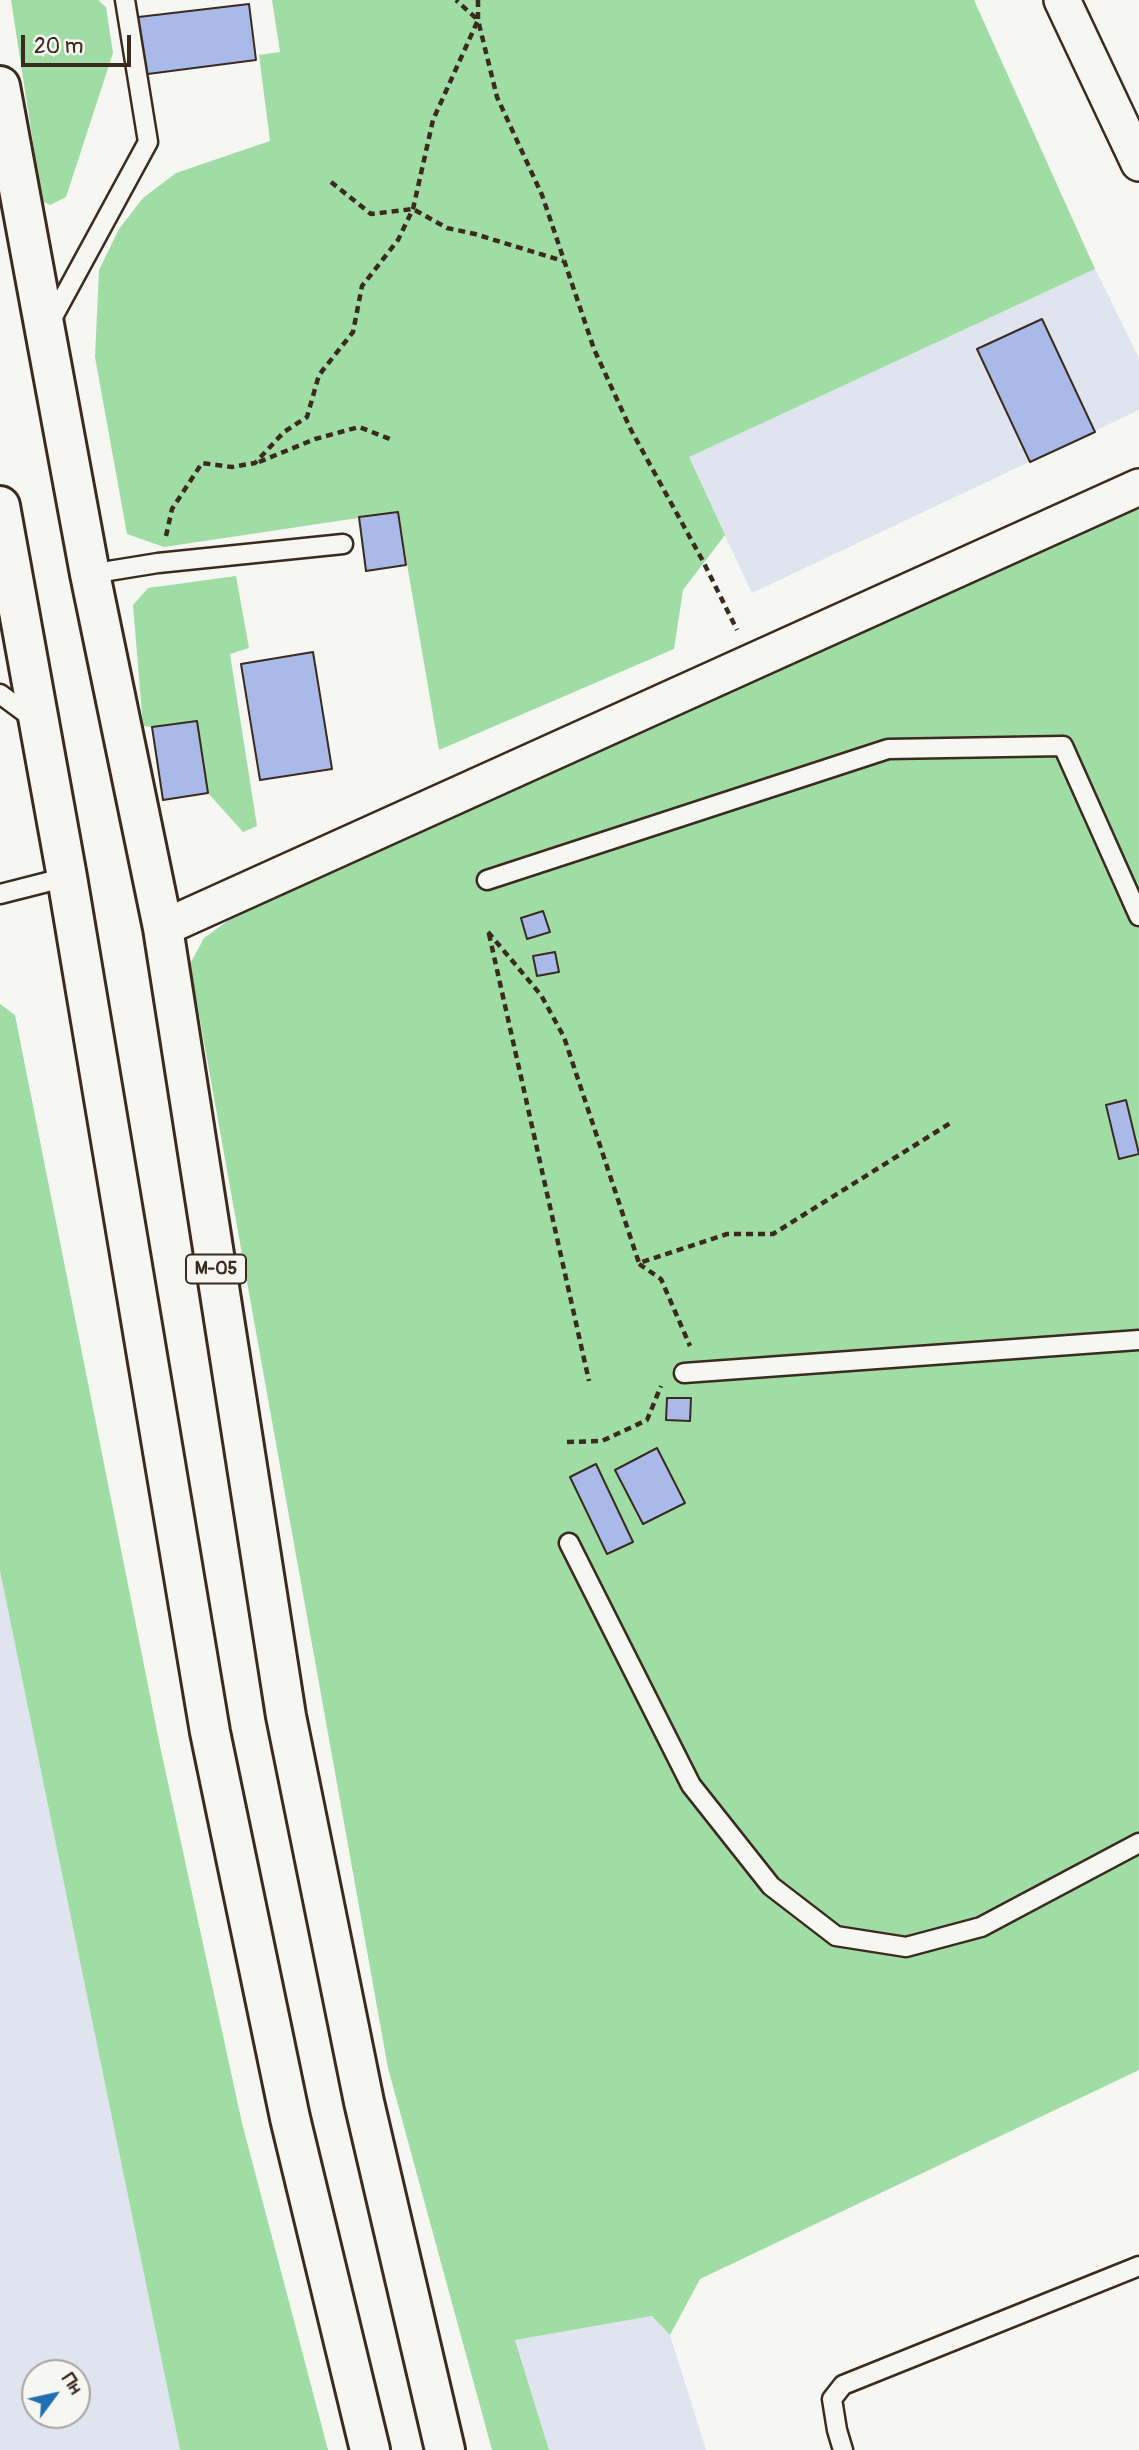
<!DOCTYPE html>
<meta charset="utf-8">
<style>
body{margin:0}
#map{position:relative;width:1139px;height:2450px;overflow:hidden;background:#f6f6f2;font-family:Pangolin,sans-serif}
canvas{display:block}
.north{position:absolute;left:21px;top:2359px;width:70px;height:70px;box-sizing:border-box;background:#f6f6f2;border:2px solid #aba49d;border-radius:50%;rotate:57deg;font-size:19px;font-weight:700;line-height:28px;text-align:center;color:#3b2a1e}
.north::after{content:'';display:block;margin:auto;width:24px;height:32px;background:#1f6fb2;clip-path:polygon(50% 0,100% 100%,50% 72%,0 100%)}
.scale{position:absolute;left:21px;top:35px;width:110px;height:32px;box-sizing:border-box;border:4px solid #3b2a1e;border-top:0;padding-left:9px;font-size:21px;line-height:24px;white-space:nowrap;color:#3b2a1e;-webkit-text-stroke:5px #f6f6f2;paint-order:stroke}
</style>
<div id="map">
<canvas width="1139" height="2450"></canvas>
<div class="north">Пн</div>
<div class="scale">20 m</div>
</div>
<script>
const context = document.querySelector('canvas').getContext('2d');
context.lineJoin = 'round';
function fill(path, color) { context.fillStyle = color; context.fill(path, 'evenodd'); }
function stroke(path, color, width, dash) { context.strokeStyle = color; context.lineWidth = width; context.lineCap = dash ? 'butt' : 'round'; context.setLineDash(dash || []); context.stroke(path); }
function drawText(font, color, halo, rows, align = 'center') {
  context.font = font + ' Pangolin,sans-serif'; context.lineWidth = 6; context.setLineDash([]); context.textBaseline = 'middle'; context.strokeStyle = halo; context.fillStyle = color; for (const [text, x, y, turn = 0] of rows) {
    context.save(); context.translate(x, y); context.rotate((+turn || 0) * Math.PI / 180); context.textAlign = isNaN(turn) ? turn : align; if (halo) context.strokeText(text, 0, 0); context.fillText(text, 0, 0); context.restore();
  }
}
const built = new Path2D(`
 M1095,269l44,89v52l-387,183 -64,-136z
 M0,1571l180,879h-180zM35,2373h42v42h-42z
 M652,2316l18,19 36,115h-157l-34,-110z`);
const green = new Path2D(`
 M11,0h87l8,7 7,46 -47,144 -16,8 -8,-4z
 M272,0h702l121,269 -406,188 36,78 -42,55 -9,59 -235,101 -41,-238 -234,35 -37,-13 -32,-177 4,-87 20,-41 24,-31 33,-25 94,-32 -11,-86 21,-3z
 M1139,505v1565l-439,209 -30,56 -18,-19 -137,24 34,110h-57l-104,-382 -198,-1104 14,-26 39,-28z
 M236,576l13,72 -19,6 27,172 -14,6 -35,-39 -11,-72 -45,6 -9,-1 -10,-121 15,-17z
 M0,1004l15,11 145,731 82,377 86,327h-148l-180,-879z`);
const building = new Path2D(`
 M249,4l7,56 -116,15 -10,-57z
 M1042,319l53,113 -65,30 -53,-113z
 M398,512l8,53 -40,6 -7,-54z
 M313,652l19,117 -72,11 -19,-116z
 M197,721l11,72 -45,7 -11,-73z
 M543,911l7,21 -23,7 -6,-21z
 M555,952l4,20 -22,4 -4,-20z
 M1126,1100l13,54 -20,5 -13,-54z
 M667,1398h24l-1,23 -24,-1z
 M657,1448l28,55 -42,21 -28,-54z
 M596,1464l37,78 -26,12 -37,-77z`);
const path = new Path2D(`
 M478,0v20l19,77 45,98 52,154 37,81 73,133 33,67
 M331,182l40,32 42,-5 34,19 28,6 88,27
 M259,462l56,-23 44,-12 31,12
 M166,536l6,-27 30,-46 30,4 23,-4 29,-31 23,-15 12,-42 34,-43 9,-46 36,-46 15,-31 20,-89 45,-100 -22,-20
 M488,932l53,63 23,42 75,226 88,-29h46l179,-112
 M489,934l100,447
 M639,1264l22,15 29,67
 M567,1442l35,-1 45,-21 14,-34`);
const service = new Path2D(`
 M48,326l100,-184 -23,-142
 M90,574l68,-11 185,-19
 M0,694l34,25
 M487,880l401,-131 175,-3 76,170
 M0,894l67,-17
 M684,1373l455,-33
 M569,1543l122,242 80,101 65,50 70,11 75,-20 158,-84
 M843,2450l-6,-20 -5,-31 11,-14 296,-119`);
const minor = new Path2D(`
 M1062,0l77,163
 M163,928l976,-441`);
const primary = new Path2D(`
 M0,86l90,488 73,354 123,788 78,386 81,348
 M0,506l67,371 143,855 80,386 80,332`);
const shields = [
 [216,1269,60]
];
const shieldNames = [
 ["М-05",216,1269]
];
fill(built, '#dfe4ef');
fill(green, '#9fdda5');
fill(building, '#a9bae9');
stroke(building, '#3b2a1e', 2);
stroke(service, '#3b2a1e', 23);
stroke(minor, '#3b2a1e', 40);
stroke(primary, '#3b2a1e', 44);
stroke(path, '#3b2a1e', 4.5, [7, 5]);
stroke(service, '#f6f6f2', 18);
stroke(minor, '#f6f6f2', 35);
stroke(primary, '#f6f6f2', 38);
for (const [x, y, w] of shields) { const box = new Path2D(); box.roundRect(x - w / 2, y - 14.5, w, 29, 5); context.fillStyle = '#f6f6f2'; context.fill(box); stroke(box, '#3b2a1e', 2); }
drawText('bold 18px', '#3b2a1e', null, shieldNames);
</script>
